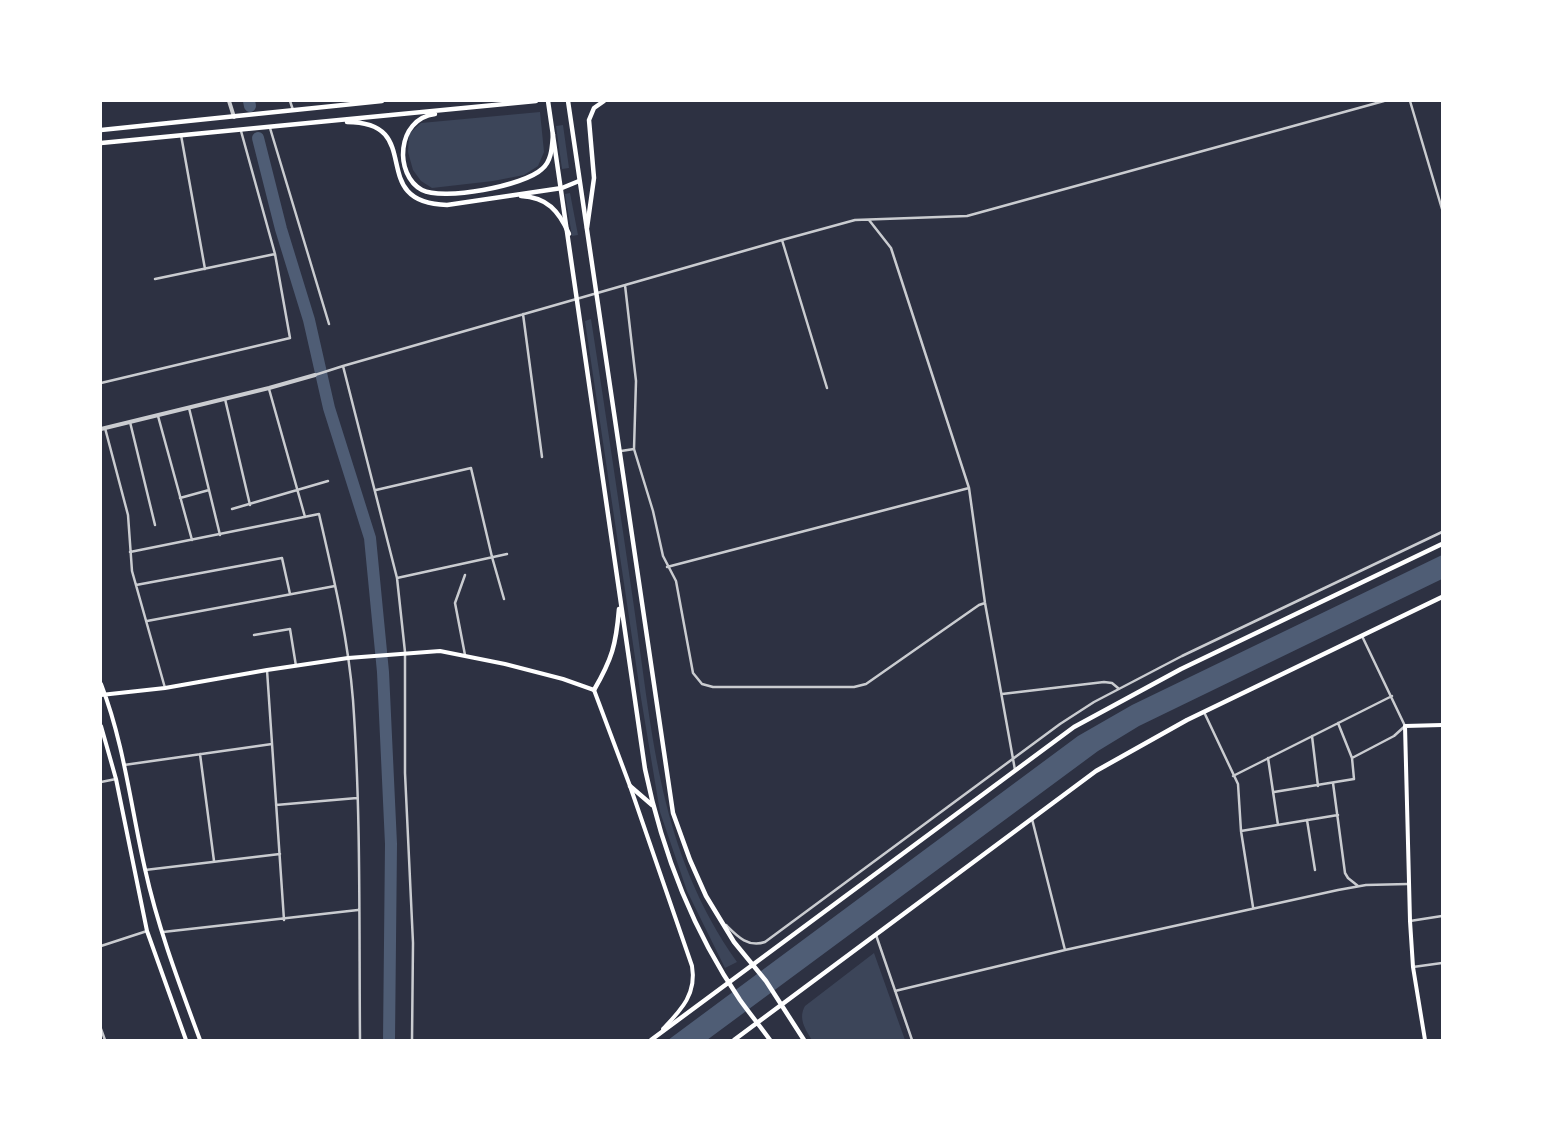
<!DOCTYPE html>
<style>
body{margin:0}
#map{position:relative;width:1543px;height:1141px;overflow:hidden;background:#2d3142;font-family:"Noto Sans",sans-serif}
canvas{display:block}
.frame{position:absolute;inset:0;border:102px solid #fff;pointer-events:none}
</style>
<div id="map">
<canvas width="1543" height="1141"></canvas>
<div class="frame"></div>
</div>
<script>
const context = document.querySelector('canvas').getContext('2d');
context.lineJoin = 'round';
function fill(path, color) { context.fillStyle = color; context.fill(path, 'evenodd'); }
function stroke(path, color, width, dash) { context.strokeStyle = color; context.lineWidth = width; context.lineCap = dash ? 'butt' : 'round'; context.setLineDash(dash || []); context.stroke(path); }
const green = new Path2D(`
 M540,112l4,40 -6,14 -14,9 -31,6 -61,7 -11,-7 -8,-11 -5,-18 1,-18 12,-11z
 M563,125l6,43 -7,1 -6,-43z
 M570,193l8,42 -6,1 -7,-42z
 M591,319c15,96 29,192 43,288 19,130 25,244 103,355l-12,6 -38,-77 -27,-79 -19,-114 -56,-377z
 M874,953l31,87h-93c-7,-11 -14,-22 -7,-34z`);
const water = new Path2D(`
 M1442,555v24l-303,147 -41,25 -391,289h-39l410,-304 54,-31z`);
const river = new Path2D(`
 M249,101l1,5
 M258,138l23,91 28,91 20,88 41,130 13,134 8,172 -2,196`);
const minor = new Path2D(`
 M290,101l3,9
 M1410,101l32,108
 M270,128l59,196
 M181,135l24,134
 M869,220l22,28 78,240 16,115 30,167
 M782,240l73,-20 112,-4 417,-115
 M155,279l120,-25
 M625,285l11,96 -2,68 19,62 10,45 13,25 17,92 9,11 11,3h141l12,-3 113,-79 6,-2
 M523,314l19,143
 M343,366l439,-126 45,148
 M315,375l28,-9 54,212 8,74v121l8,170 -1,97
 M101,383l189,-45 -15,-84 -34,-123
 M269,389l36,128
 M225,399l25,106
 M189,408l31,127
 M158,416l34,124
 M130,422l25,103
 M105,428l23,87 4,56 33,117
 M621,451l13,-2
 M376,490l95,-22 21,89 12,42
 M180,498l29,-8
 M232,509l96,-28
 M130,552l189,-38c14,61 29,123 34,186 8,113 6,227 7,340
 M667,567l302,-79
 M397,578l110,-24
 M136,585l146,-27 8,36
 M147,621l188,-35
 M254,635l36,-6 6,37
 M465,655l-10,-52 10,-28
 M267,670l17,250
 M1002,694l102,-12 8,1 6,5
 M1204,712l34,72 3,47 12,76
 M1312,736l6,50
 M200,754l14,107
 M1268,758l10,67
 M1352,758l42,-22 11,-10 -43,-90
 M124,765l148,-21
 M1233,776l159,-80
 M101,782l15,-3
 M1333,783l12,90 3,5 10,8
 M1274,792l80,-13 -2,-21 -14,-35
 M276,805l81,-7
 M1307,820l8,50
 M1241,831l97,-16
 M145,870l135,-16
 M1410,921l32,-5
 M726,925c11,11 22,23 39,17l295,-218 34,-22 88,-46 260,-124
 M163,932l195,-22
 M876,935l36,105
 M101,946l46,-15
 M1065,950l273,-60 28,-5 42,-1
 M1413,967l29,-4
 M895,991l170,-41 -33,-131
 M101,1029l4,11`);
const tertiary = new Path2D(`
 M229,101l5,16
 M101,429l168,-41 46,-13`);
const secondary = new Path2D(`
 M101,684c23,59 30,124 44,185 13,59 34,114 55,171
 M101,695l64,-7 102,-18 81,-12 92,-7 65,13 58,15 31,11 36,96 62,180c5,28 -11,44 -29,63
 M101,726l15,53 31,152 39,109
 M1425,1040l-12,-73 -3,-46 -5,-195 37,-1`);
const primary = new Path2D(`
 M548,101l97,668c17,82 48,162 95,231 10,14 20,26 30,40
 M568,101l105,712 17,47 16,36 28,46 32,39 38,59
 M594,690c18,-31 22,-45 25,-81
 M630,786l22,19
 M651,1040l423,-313 107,-58 261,-125
 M734,1040l362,-269 91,-51 255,-123`);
const trunk = new Path2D(`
 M435,114c-39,5 -41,61 -13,76 21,11 102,-4 120,-21 10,-8 10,-23 11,-35
 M347,122c81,0 17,81 100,83l115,-17 17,-7
 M101,130l281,-29
 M101,143l435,-42
 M521,196c26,1 38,15 48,38
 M587,228l7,-50 -5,-58 5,-12 10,-7`);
fill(green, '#3c4559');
fill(water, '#4f5d75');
stroke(river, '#4f5d75', 12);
stroke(minor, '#caccd0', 2.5);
stroke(tertiary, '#caccd0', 4);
stroke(secondary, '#fff', 4);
stroke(primary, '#fff', 4.5);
stroke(trunk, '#fff', 4.5);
</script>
